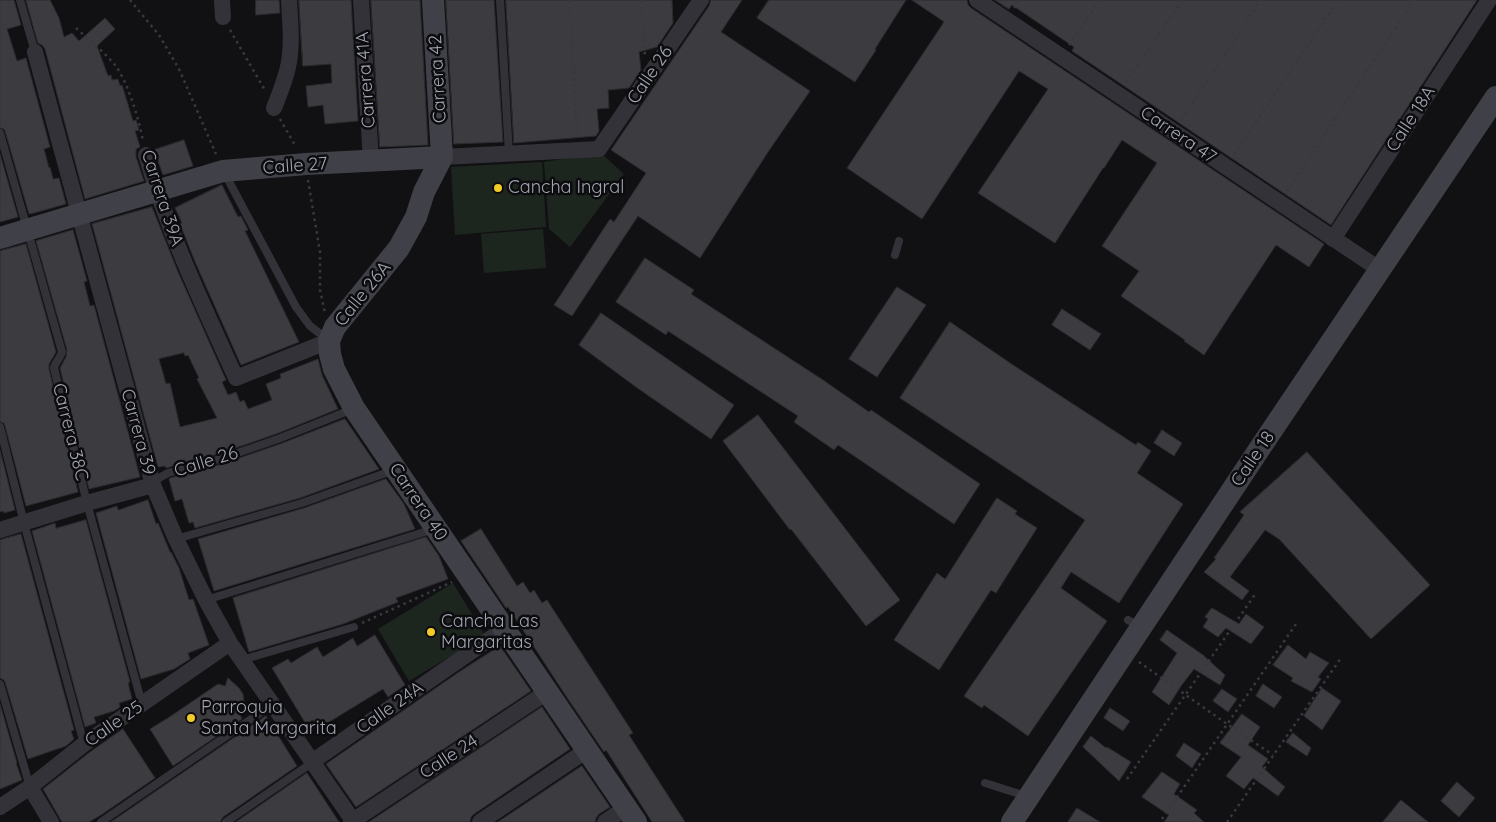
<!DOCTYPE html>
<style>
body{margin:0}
canvas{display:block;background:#111113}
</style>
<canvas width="1496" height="822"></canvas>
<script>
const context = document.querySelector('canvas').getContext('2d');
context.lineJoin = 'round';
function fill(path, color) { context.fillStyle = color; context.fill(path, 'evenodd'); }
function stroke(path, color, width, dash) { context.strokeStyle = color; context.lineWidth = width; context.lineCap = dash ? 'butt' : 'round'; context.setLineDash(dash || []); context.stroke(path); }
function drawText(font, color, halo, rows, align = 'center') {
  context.font = font + ' Quicksand,sans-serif'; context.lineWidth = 5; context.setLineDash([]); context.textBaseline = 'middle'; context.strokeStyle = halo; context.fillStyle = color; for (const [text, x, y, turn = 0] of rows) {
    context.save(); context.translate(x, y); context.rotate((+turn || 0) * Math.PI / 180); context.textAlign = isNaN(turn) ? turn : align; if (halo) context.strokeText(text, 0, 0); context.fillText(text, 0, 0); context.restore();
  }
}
const green = new Path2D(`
 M601,153l23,21 -54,73 -21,-18 -5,-67z
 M542,162l4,65 -91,8 -4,-68z
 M543,229l3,39 -62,5 -3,-39z
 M453,583l32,53 -76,45 -31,-52z`);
const building = new Path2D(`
 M0,0h14l7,25 -14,4 10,32 9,-3 24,89 -6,2 5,19 1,-1 3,12 6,-1 7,26 -32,9 -5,1 -24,-83 -1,-2 -4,-1z
 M26,0h24l9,18 5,19 8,-4 7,8 26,-23 10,11 -18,17 11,30 3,-1 1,5 6,-1 2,7 2,-1 11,36 3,-1 3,10 -4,1 5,16 -4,2v8l8,24 -59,18 -40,-150 -3,-4 -4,-2z
 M256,0h23l1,13 -24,2z
 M299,0h52l7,121 -33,3 -2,-19 -15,2 -2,-21 26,-3 -1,-19 -28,2z
 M371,0h49l8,145 -48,2z
 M446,0h48l9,142 -49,2z
 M506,0h166l1,23 -16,24 -18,5 2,18 -12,18 -21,2 1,18 -12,1 2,22 -3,5 -82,7z
 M711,0h31l-21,32 89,59 -42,61 -68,106 -62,-42 -66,100 -18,-11 56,-86 4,3 32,-49 -35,-23 98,-144z
 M769,0h137l-31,49 1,1 -21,32 -98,-64z
 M912,0h55l1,5 3,3 353,236 -15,23 -33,-22 -72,110 -20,-14 1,-1 -64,-44 18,-25 -37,-25 55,-83 -35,-23 -18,28h-1l-48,75 -77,-50 70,-104 -29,-18 -97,148 -75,-51 97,-146z
 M995,0h482l-146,225 -259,-174 2,-4 -62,-42 -3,4z
 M184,140l9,26 -30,9 -9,-25z
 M0,154l18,63 -18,5z
 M222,185l16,32 3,-1 7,14 -3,1 54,111 -58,23 -45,-101 -16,-40 2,-1 -7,-15z
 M152,207l26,65 48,108 -4,2 6,13 8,-3 4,10 4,-2 4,9 11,-4 13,-5 -6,-16 15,-6 -1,-4 38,-15 4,16 16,34 -62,25 -58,20 -52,14 -1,-2 -7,1 -66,-243zM184,353l1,3 3,-1 11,23 -2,1 20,39 -37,9 -10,-44 -4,1 -7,-25z
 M73,230l14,51 -3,1 6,24 4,-1 46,172 -51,12 -29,-121 6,-11 1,-7 -31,-109z
 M26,244l30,108 -7,12v5l29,123 -52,14 -21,-80 -1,-3 -4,-1v-171z
 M645,258l49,32 -3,4 132,86 46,32 2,-2 109,74 -26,40 -116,-79 -4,5 -40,-28 4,-6 -130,-85 -2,4 -50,-33z
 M897,287l29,18 -49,72 -28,-18z
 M1062,309l39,25 -11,16 -38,-25z
 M601,313l133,92 -23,34 -75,-52 -57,-42z
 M950,322l63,43 123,80 2,-3 13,9 -14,22 46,31 -64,99 -48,-31 -10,16 46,33 -79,115 -44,-31 -2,3 -18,-12 121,-176 -185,-122z
 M758,415l142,185 -34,26 -75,-97 -1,1 -67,-89z
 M345,419l34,50 -79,29 -105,30 -2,-6 -4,1 -7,-24 -7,2 -6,-22 1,-1 52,-14 58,-20z
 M1162,430l20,13 -8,13 -20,-13z
 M0,450l15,60 -11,3 -1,-2 -3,1z
 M1307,452l123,133 -59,54 -92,-100 -14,-9 -35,47 19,14 -7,9 -38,-28 12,-13 -2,-1 30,-43 -4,-3z
 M386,479l18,25 11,25 -201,62 -16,-52 106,-31z
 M997,498l20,13 -2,3 22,14 -41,65 -5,-3 -52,80 -45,-30 43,-67 8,6z
 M148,500l8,24 2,-1 12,29h1l8,16 10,32 4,-1 16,46 -21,8 2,6 -16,10 -33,10 -45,-166 21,-7 1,4z
 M86,520l44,162 -2,1 4,16 -13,4 1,4 -6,4 -20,6 2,6 -11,4 -53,-196 23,-8 1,5z
 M481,529l36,57 6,-4 7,11 4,-3 8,13 5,-3 86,133 -4,2 56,87h-33l-46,-72 -2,2 -38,-56 -58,-89 -2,1 -45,-67z
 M21,534l53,196 -3,1 3,8 -8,7 -38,13 -23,-77 -1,-2 -4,-2v-138z
 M426,537l13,19 9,23 -52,19 2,4 -55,22 -94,28 -16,-54z
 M1212,608l27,16 7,-10 18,13 -13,17 -25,-16 -8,9 -15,-10 5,-8 -3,-2z
 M1167,630l36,25 22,20 -5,10 -26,-16 -13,17 -12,19 -17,-13 25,-39 -17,-13z
 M375,635l30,50 -17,12 -5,-8 -54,33 2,3 -11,7 -7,-12 -7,4 -34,-56 16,-9 3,4 26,-16 6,10 30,-19 4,8z
 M1288,645l18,14 4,-7 19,11 -11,14 3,2 -9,13 -21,-11 2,-3 -20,-13z
 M500,646l31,45 -175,116 -30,-43 133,-92z
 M228,678l11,10 4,6 1,8 -8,2 6,15 -69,47 -23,-37 18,-11 50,-34 7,2z
 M1263,684l19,13 -8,11 -18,-12z
 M1322,688l19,13 -19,29 -18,-14z
 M1222,689l15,10 -9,13 -15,-11z
 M0,704l17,59h-1l6,17 -22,9z
 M542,707l28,42 -96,65 -3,3 -1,5h-101z
 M1110,708l20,13 -7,10 -19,-13z
 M1242,714l18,13 -12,18 20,14 -6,8 23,20 -7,9 -25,-18 -9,11 -18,-13 15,-19 -21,-14z
 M266,716l31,50 -74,51 -3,5h-109z
 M123,729l32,49 -54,37 -12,7h-27l-19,-33 47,-37z
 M1293,733l18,15 -4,8 -21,-14z
 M1091,736l15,12 1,-1 24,15 -12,19 -36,-34z
 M1184,743l17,11 -9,14 -16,-12z
 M582,766l28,41 -11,7 -3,4 -1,4h-97z
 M1162,772l18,12 -6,10 23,16 -3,3 10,9h-40l5,-7 -27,-18z
 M307,773l32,49h-103z
 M1457,782l18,16 -16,19 -18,-16z
 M1401,800l27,22h-45z
 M1077,808l23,14h-32z`);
const path = new Path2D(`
 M130,0l29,35 20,34 37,85
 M570,0l7,137
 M642,0l3,58
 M1014,8l5,-8
 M76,28c13,12 27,23 39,37 13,17 24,55 28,76
 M230,30l36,62
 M1069,45l31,-45
 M1126,83l56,-83
 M280,119l16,28
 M1181,120l80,-120
 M1234,155l104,-155
 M308,180l12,72v38l5,23
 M1287,191l127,-191
 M362,623l90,-41
 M1139,662l88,62 46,31
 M1127,779l129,-186
 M1162,819l134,-195
 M1227,822l114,-164`);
const lane = new Path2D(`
 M20,0l15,52
 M500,0l9,154
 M0,133l62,219c-2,7 -7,10 -8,16l33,135 55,201
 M225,174l71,133 14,19 17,13
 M895,255l4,-14
 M0,427l24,96 60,221
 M153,485l6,-7 9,-5 52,-14 58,-20 75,-30
 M176,539l126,-36 92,-33
 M206,600l228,-71
 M1128,620l12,7
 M242,660l112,-33
 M0,684l30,103
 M985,783l41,13
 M101,822l172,-118
 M226,822l87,-60`);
const street = new Path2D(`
 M222,0l1,17
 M361,0l10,161
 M977,0l402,269
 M35,52l118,433 23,54 30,61 24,43 124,179
 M274,108c5,-13 11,-27 14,-41 5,-22 2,-45 1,-67
 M146,155c22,77 57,150 90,223l93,-37
 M442,157l157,-8 102,-149
 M1333,239l156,-239
 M0,530l87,-27 66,-18
 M313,761l191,-132
 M30,787l21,35
 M0,807l30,-20 54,-43 146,-101
 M351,822l196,-130
 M480,822l107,-72
 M605,822l21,-14`);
const secondary = new Path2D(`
 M433,0l9,157
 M442,157l-18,35 -8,25 -17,31 -64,79 -6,14 1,13 4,15 20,39 282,414
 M0,238l223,-67 83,-7 136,-7
 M1012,822l248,-374 236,-351`);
const markers = [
 [498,188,5,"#f3cb28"],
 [431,632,5,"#f3cb28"],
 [191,718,5,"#f3cb28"]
];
const streetNames = [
 ["Calle 26",650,75,-56],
 ["Carrera 42",438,79,-93],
 ["Carrera 41A",366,80,-94],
 ["Calle 18A",1411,119,-57],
 ["Carrera 47",1178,135,34],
 ["Calle 27",295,166,-4],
 ["Carrera 39A",162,198,72],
 ["Calle 26A",363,294,-51],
 ["Carrera 38C",70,432,76],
 ["Carrera 39",138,432,75],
 ["Calle 18",1253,459,-56],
 ["Calle 26",206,462,-17],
 ["Carrera 40",418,502,56],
 ["Calle 24A",390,708,-35],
 ["Calle 25",114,724,-35],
 ["Calle 24",449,757,-33]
];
const poiNames = [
 ["Cancha Ingral",508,188],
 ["Cancha Las",441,622],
 ["Margaritas",441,643],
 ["Parroquia",201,708],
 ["Santa Margarita",201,729]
];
fill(green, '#1d251f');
fill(building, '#3b3b40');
stroke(building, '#2b2b2f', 1);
stroke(path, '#38393f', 2.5, [2.5, 4]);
stroke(lane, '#323238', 8);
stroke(street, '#323238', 16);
stroke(secondary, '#404148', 22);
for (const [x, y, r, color] of markers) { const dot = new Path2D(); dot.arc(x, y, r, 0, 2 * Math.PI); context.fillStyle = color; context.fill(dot); stroke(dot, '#0c0c0e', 2); }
drawText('18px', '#a2a5b3', '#0c0c0e', streetNames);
drawText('18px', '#a2a5b3', '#0c0c0e', poiNames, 'left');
</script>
